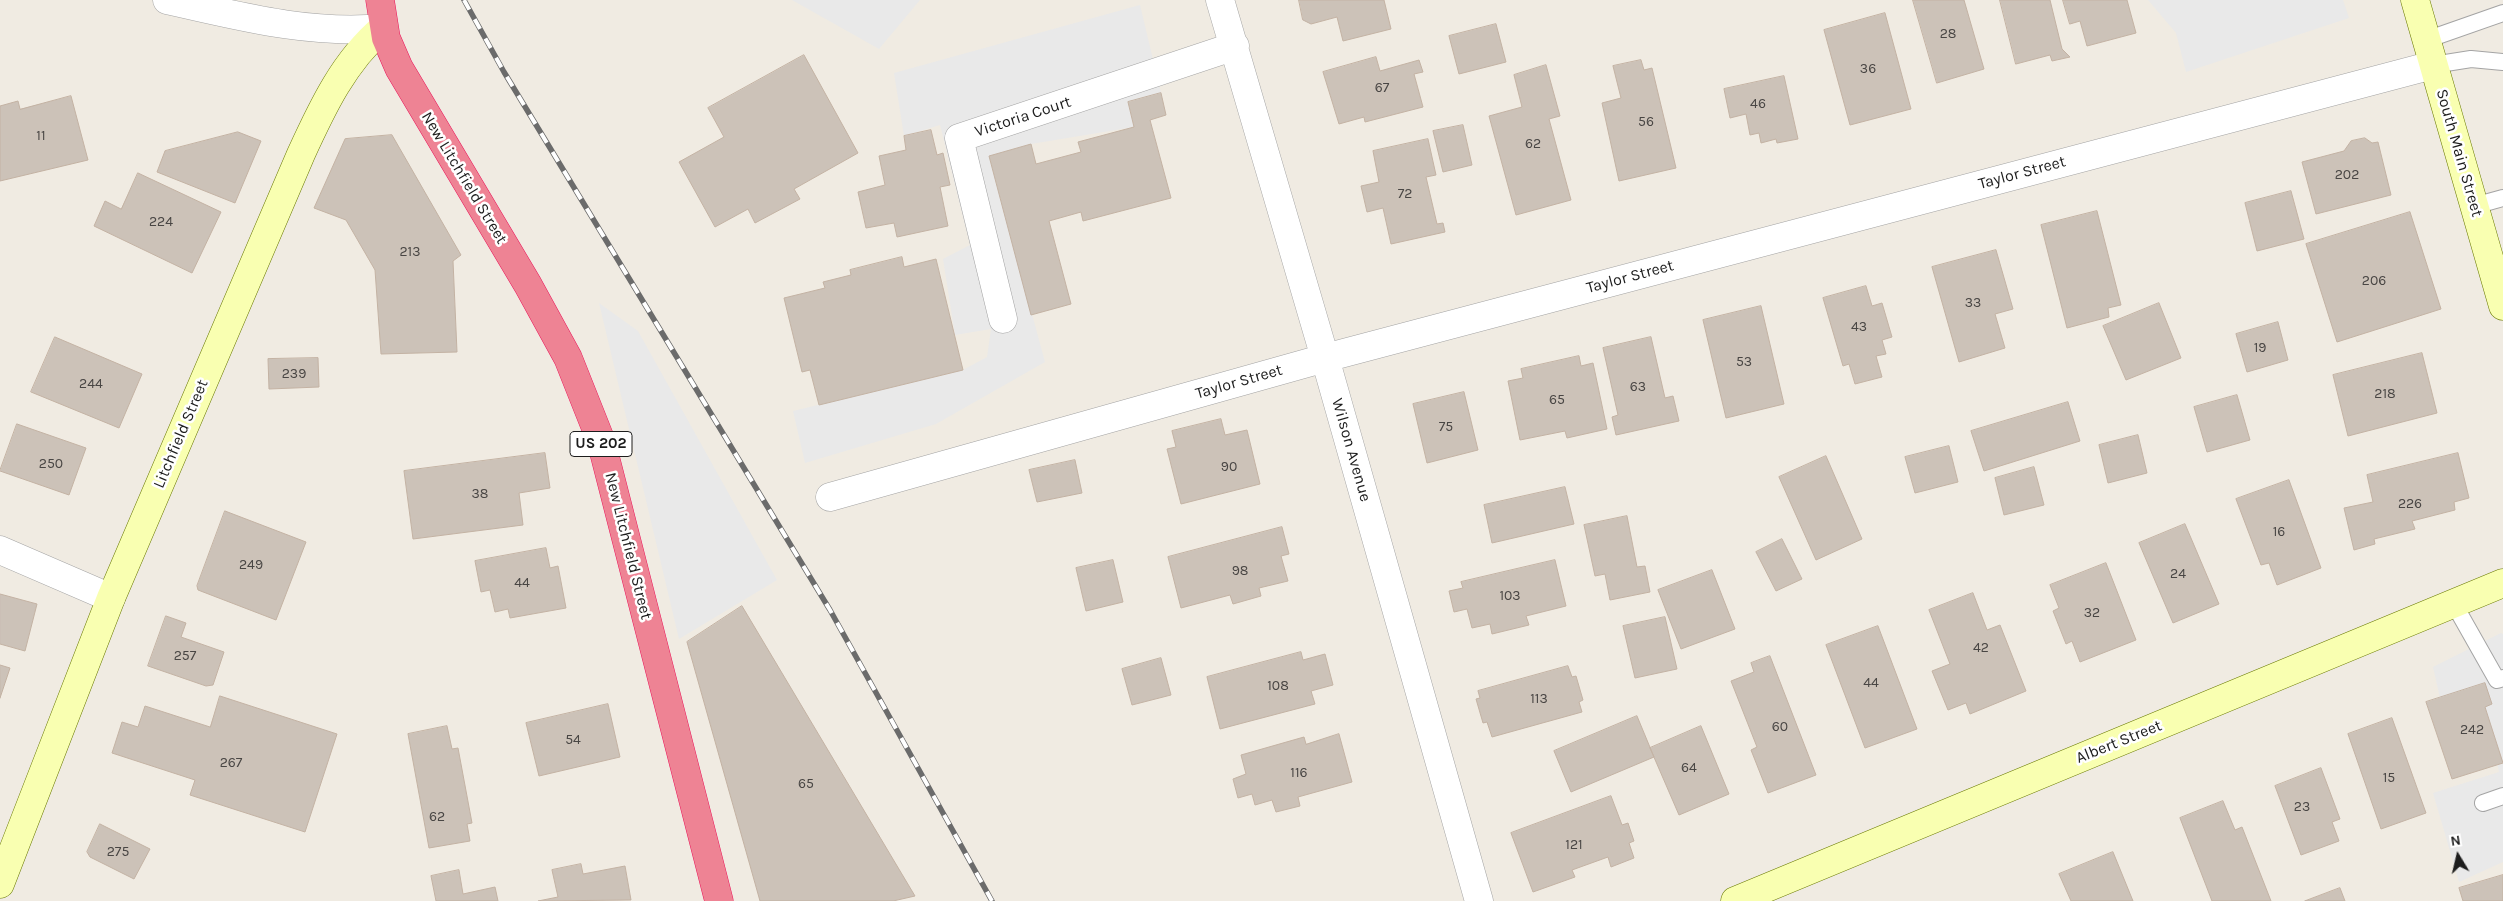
<!DOCTYPE html>
<style>
body{margin:0}
#map{position:relative;width:2503px;height:901px;overflow:hidden;background:#f0ebe2;font-family:Karla,sans-serif}
canvas{display:block}
.north{position:absolute;left:2433px;top:831px;width:50px;height:50px;-webkit-text-stroke:4px #fff;paint-order:stroke;rotate:351deg;font-size:14px;font-weight:700;line-height:20px;text-align:center;color:#1d1d1d}
.north::after{content:'';display:block;margin:auto;width:18px;height:22px;background:#1d1d1d;clip-path:polygon(50% 0,100% 100%,50% 72%,0 100%)}
</style>
<div id="map">
<canvas width="2503" height="901"></canvas>
<div class="north">N</div>
</div>
<script>
const context = document.querySelector('canvas').getContext('2d');
context.lineJoin = 'round';
function fill(path, color) { context.fillStyle = color; context.fill(path, 'evenodd'); }
function stroke(path, color, width, dash) { context.strokeStyle = color; context.lineWidth = width; context.lineCap = dash ? 'butt' : 'round'; context.setLineDash(dash || []); context.stroke(path); }
function drawText(font, color, halo, rows, align = 'center') {
  context.font = font + ' Karla,sans-serif'; context.lineWidth = 5; context.setLineDash([]); context.textBaseline = 'middle'; context.strokeStyle = halo; context.fillStyle = color; for (const [text, x, y, turn = 0] of rows) {
    context.save(); context.translate(x, y); context.rotate((+turn || 0) * Math.PI / 180); context.textAlign = isNaN(turn) ? turn : align; if (halo) context.strokeText(text, 0, 0); context.fillText(text, 0, 0); context.restore();
  }
}
const parking = new Path2D(`
 M792,0h128l-41,49z
 M2148,0h195l6,18 -163,54 -10,-39z
 M1140,5l21,88 -33,9 6,25 -103,17 -42,12 56,206 -109,62 -131,39 -12,-52 170,-41 24,-13 4,-28 -36,6 -12,-76 27,-14 -30,-120 -36,11 -10,-63z
 M599,303l39,28 139,249 -98,59z
 M2501,633l2,1v228l-44,20 -26,-89 66,-21 -14,-65v-24l-45,15 -7,-31z`);
const building = new Path2D(`
 M1299,0h85l7,29 -48,12 -6,-24 -26,7 -8,-4z
 M1913,0h51l20,69 -47,14z
 M2000,0h50l12,49 8,8 -18,4 -2,-6 -34,9z
 M2063,0h64l9,33 -49,13 -7,-25 -10,3z
 M1885,13l26,96 -61,16 -26,-95z
 M1496,24l10,38 -47,12 -10,-38z
 M804,55l54,98 -64,36 6,10 -45,24 -7,-14 -33,18 -36,-65 45,-25 -16,-29z
 M1376,57l4,14 39,-11 4,12 -9,2 9,33 -58,15 -1,-5 -25,7 -16,-52z
 M1641,60l3,10 8,-2 24,100 -57,13 -17,-78 19,-5 -8,-32z
 M1546,65l14,51 -11,3 22,81 -55,15 -27,-99 33,-9 -8,-32z
 M1784,76l14,63 -21,4 -1,-4 -15,4 -2,-10 -9,2 -4,-21 -16,4 -6,-29z
 M1161,93l5,22 -16,5 21,78 -88,23 -2,-9 -32,9 22,83 -40,11 -42,-159 42,-12 5,20 45,-12 -3,-10 56,-15 -6,-25z
 M71,96l17,64 -88,21v-75l18,-5 2,8z
 M1463,125l9,40 -29,7 -10,-41z
 M931,130l6,25 6,-2 7,32 -10,2 8,39 -51,11 -3,-14 -28,5 -8,-36 27,-7 -6,-29 27,-6 -2,-14z
 M238,132l23,9 -26,62 -78,-31 8,-21z
 M392,135l69,120 -8,6 4,91 -76,2 -6,-84 -29,-50 -32,-12 31,-69z
 M2365,138l7,5 6,-1 13,53 -75,19 -14,-52 42,-11 7,-10z
 M1428,139l8,36 -10,2 11,47 6,-1 2,9 -54,12 -8,-36 -16,4 -6,-26 18,-4 -6,-31z
 M138,173l83,39 -29,61 -98,-47 11,-25 16,8z
 M2291,191l13,48 -47,12 -12,-48z
 M2097,211l24,94 -13,3 1,9 -42,11 -26,-103z
 M2410,212l31,97 -104,33 -31,-98z
 M1996,250l17,59 -18,5 10,34 -46,14 -27,-95z
 M902,257l2,10 32,-8 27,111 -144,35 -9,-35 -8,2 -18,-74 41,-10 -2,-6 28,-7 -1,-5z
 M1866,286l6,20 10,-3 10,34 -10,3 4,14 -10,2 6,21 -27,7 -6,-20 -6,2 -20,-68z
 M2159,303l22,55 -55,22 -23,-54z
 M1761,306l23,98 -58,14 -23,-98z
 M2278,322l10,38 -41,12 -11,-38z
 M55,337l87,37 -23,54 -88,-36z
 M1651,337l14,61 8,-2 6,25 -63,14 -4,-18 6,-2 -15,-67z
 M2422,353l15,60 -89,23 -15,-61z
 M1579,356l2,10 12,-3 14,66 -40,9 -2,-7 -45,9 -12,-59 15,-3 -2,-9z
 M318,358l1,29 -50,2 -1,-30z
 M1464,392l14,58 -51,13 -14,-59z
 M2237,395l13,45 -43,12 -13,-45z
 M2068,402l12,39 -96,30 -13,-40z
 M1221,419l4,16 22,-5 13,54 -79,20 -14,-55 9,-2 -4,-16z
 M17,424l69,24 -17,47 -69,-24z
 M2138,435l9,38 -39,10 -9,-38z
 M1949,446l9,36 -43,11 -10,-36z
 M545,453l5,35 -31,5 4,32 -110,14 -9,-68z
 M2458,453l11,45 -15,4 1,8 -43,11 3,8 -41,10 1,5 -21,6 -10,-42 29,-6 -6,-27z
 M1826,456l36,83 -46,21 -37,-83z
 M1075,460l7,33 -45,9 -8,-32z
 M2034,467l10,38 -40,10 -9,-37z
 M2289,480l32,88 -44,17 -8,-22 -8,2 -25,-66z
 M1565,487l9,37 -82,19 -8,-38z
 M225,511l81,31 -30,78 -78,-30 -1,-4z
 M1627,516l10,51 8,-1 5,26 -40,8 -5,-26 -10,2 -11,-51z
 M2185,524l34,80 -46,19 -34,-80z
 M1282,527l7,27 -8,2 7,25 -29,7 2,8 -28,8 -3,-9 -49,13 -13,-51z
 M1782,539l20,40 -26,12 -20,-39z
 M546,548l4,20 8,-2 8,42 -56,10 -2,-9 -13,3 -5,-22 -9,2 -6,-31z
 M1113,560l10,42 -37,9 -10,-43z
 M1555,560l11,46 -40,10 3,9 -37,9 -2,-10 -18,4 -5,-19 -13,3 -5,-21 14,-3 -2,-6z
 M2106,563l30,77 -56,22 -8,-21 -6,3 -13,-33 6,-3 -9,-23z
 M1712,570l23,59 -54,20 -23,-59z
 M1973,593l14,37 13,-5 26,66 -56,23 -4,-11 -18,7 -16,-39 18,-7 -21,-54z
 M0,594l37,10 -12,47 -25,-7z
 M742,606l173,290 -22,5h-133l-73,-259z
 M166,616l20,7 -5,14 43,15 -11,33 -7,1 -58,-20z
 M1665,617l12,52 -42,9 -12,-52z
 M1878,626l39,103 -52,19 -39,-103z
 M1301,652l2,8 22,-6 8,31 -22,6 4,13 -95,25 -13,-52z
 M1770,656l46,119 -48,18 -17,-43 6,-3 -26,-66 23,-9 -3,-9z
 M1161,658l10,37 -39,10 -10,-36z
 M0,665l10,3 -10,30z
 M1568,666l4,11 4,-1 7,24 -4,2 3,10 -90,25 -5,-15 -4,1 -7,-24 4,-1 -2,-7z
 M2485,683l7,21 -7,3 18,56 -51,16 -26,-77z
 M220,696l117,38 -32,98 -115,-37 5,-15 -83,-27 10,-31 16,5 7,-21 65,21z
 M608,704l12,53 -81,19 -13,-53z
 M1637,716l17,41 -83,35 -17,-41z
 M2392,718l34,95 -45,16 -33,-95z
 M447,726l5,23 6,-1 14,75 -5,1 3,17 -41,7 -21,-114z
 M1701,726l28,68 -50,21 -29,-67z
 M1339,734l13,48 -54,15 2,9 -24,6 -4,-12 -17,5 -3,-11 -14,4 -5,-19 13,-5 -5,-19 63,-18 2,7z
 M2321,768l19,51 -8,3 7,19 -38,14 -26,-69z
 M1611,796l11,29 6,-2 6,18 -5,2 5,15 -23,9 -3,-10 -36,13 3,7 -42,15 -22,-59z
 M2223,801l12,29 7,-3 29,74h-59l-32,-83z
 M100,824l50,25 -16,30 -44,-22 -3,-5z
 M2113,852l20,49h-62l-12,-27z
 M581,864l2,10 42,-8 6,34 -93,1 20,-4 -6,-27z
 M459,870l4,24 32,-7 3,14h-62l-5,-25z
 M2503,875v26h-40l-4,-13z
 M2340,888l5,13h-40z`);
const lane = new Path2D(`
 M2426,40l77,-27
 M2433,65l38,-6 32,3
 M2474,206l29,-8
 M2454,604l43,76 6,-2
 M2483,803l20,-7`);
const street = new Path2D(`
 M167,0c72,16 142,35 216,28
 M1220,0l105,358 154,543
 M1003,319l-44,-181 276,-92
 M830,497l495,-139 1108,-293
 M0,550l111,48`);
const secondary = new Path2D(`
 M2415,0l88,306
 M0,884l111,-286 190,-444c21,-46 43,-93 82,-126
 M1735,901l768,-318`);
const highway = new Path2D(`
 M380,0l6,38 13,30 129,217 40,73 33,83 118,460`);
const rail = new Path2D(`
 M464,0l40,72 326,538 162,291`);
const numberNames = [
 ["28",1948,34],
 ["36",1868,69],
 ["67",1382,88],
 ["46",1758,104],
 ["56",1646,122],
 ["11",41,136],
 ["62",1533,144],
 ["202",2347,175],
 ["72",1405,194],
 ["224",161,222],
 ["213",410,252],
 ["206",2374,281],
 ["33",1973,303],
 ["43",1859,327],
 ["19",2260,348],
 ["53",1744,362],
 ["239",294,374],
 ["244",91,384],
 ["63",1638,387],
 ["218",2385,394],
 ["65",1557,400],
 ["75",1446,427],
 ["250",51,464],
 ["90",1229,467],
 ["38",480,494],
 ["226",2410,504],
 ["16",2279,532],
 ["249",251,565],
 ["98",1240,571],
 ["24",2178,574],
 ["44",522,583],
 ["103",1510,596],
 ["32",2092,613],
 ["42",1981,648],
 ["257",185,656],
 ["44",1871,683],
 ["108",1278,686],
 ["113",1539,699],
 ["60",1780,727],
 ["242",2472,730],
 ["54",573,740],
 ["267",231,763],
 ["64",1689,768],
 ["116",1299,773],
 ["15",2389,778],
 ["65",806,784],
 ["23",2302,807],
 ["62",437,817],
 ["121",1574,845],
 ["275",118,852]
];
const shields = [
 [601,444,62]
];
const shieldNames = [
 ["US 202",601,444]
];
const streetNames = [
 ["Victoria Court",1023,117,-18],
 ["South Main Street",2459,153,74],
 ["Taylor Street",2022,173,-15],
 ["New Litchfield Street",464,178,59],
 ["Taylor Street",1630,277,-15],
 ["Taylor Street",1239,382,-16],
 ["Litchfield Street",181,434,-67],
 ["Wilson Avenue",1351,450,74],
 ["New Litchfield Street",628,546,76],
 ["Albert Street",2119,742,-22]
];
fill(parking, '#e9e9e9');
fill(building, '#ccc2b8');
stroke(building, '#c3b2a3', 1);
stroke(lane, '#a4a4a4', 18);
stroke(street, '#a4a4a4', 29);
stroke(secondary, '#697900', 29);
stroke(highway, '#e91459', 29);
stroke(lane, '#fff', 16);
stroke(street, '#fff', 28);
stroke(secondary, '#f9ffb1', 28);
stroke(highway, '#ee8394', 28);
stroke(rail, '#6b6b6b', 5.5);
stroke(rail, '#fff', 4, [11]);
drawText('14px', '#494644', null, numberNames);
for (const [x, y, w] of shields) { const box = new Path2D(); box.roundRect(x - w / 2, y - 12.5, w, 25, 4); context.fillStyle = '#fff'; context.fill(box); stroke(box, '#1d1d1d', 1); }
drawText('bold 15px', '#1d1d1d', null, shieldNames);
drawText('16px', '#1d1d1d', '#fff', streetNames);
</script>
